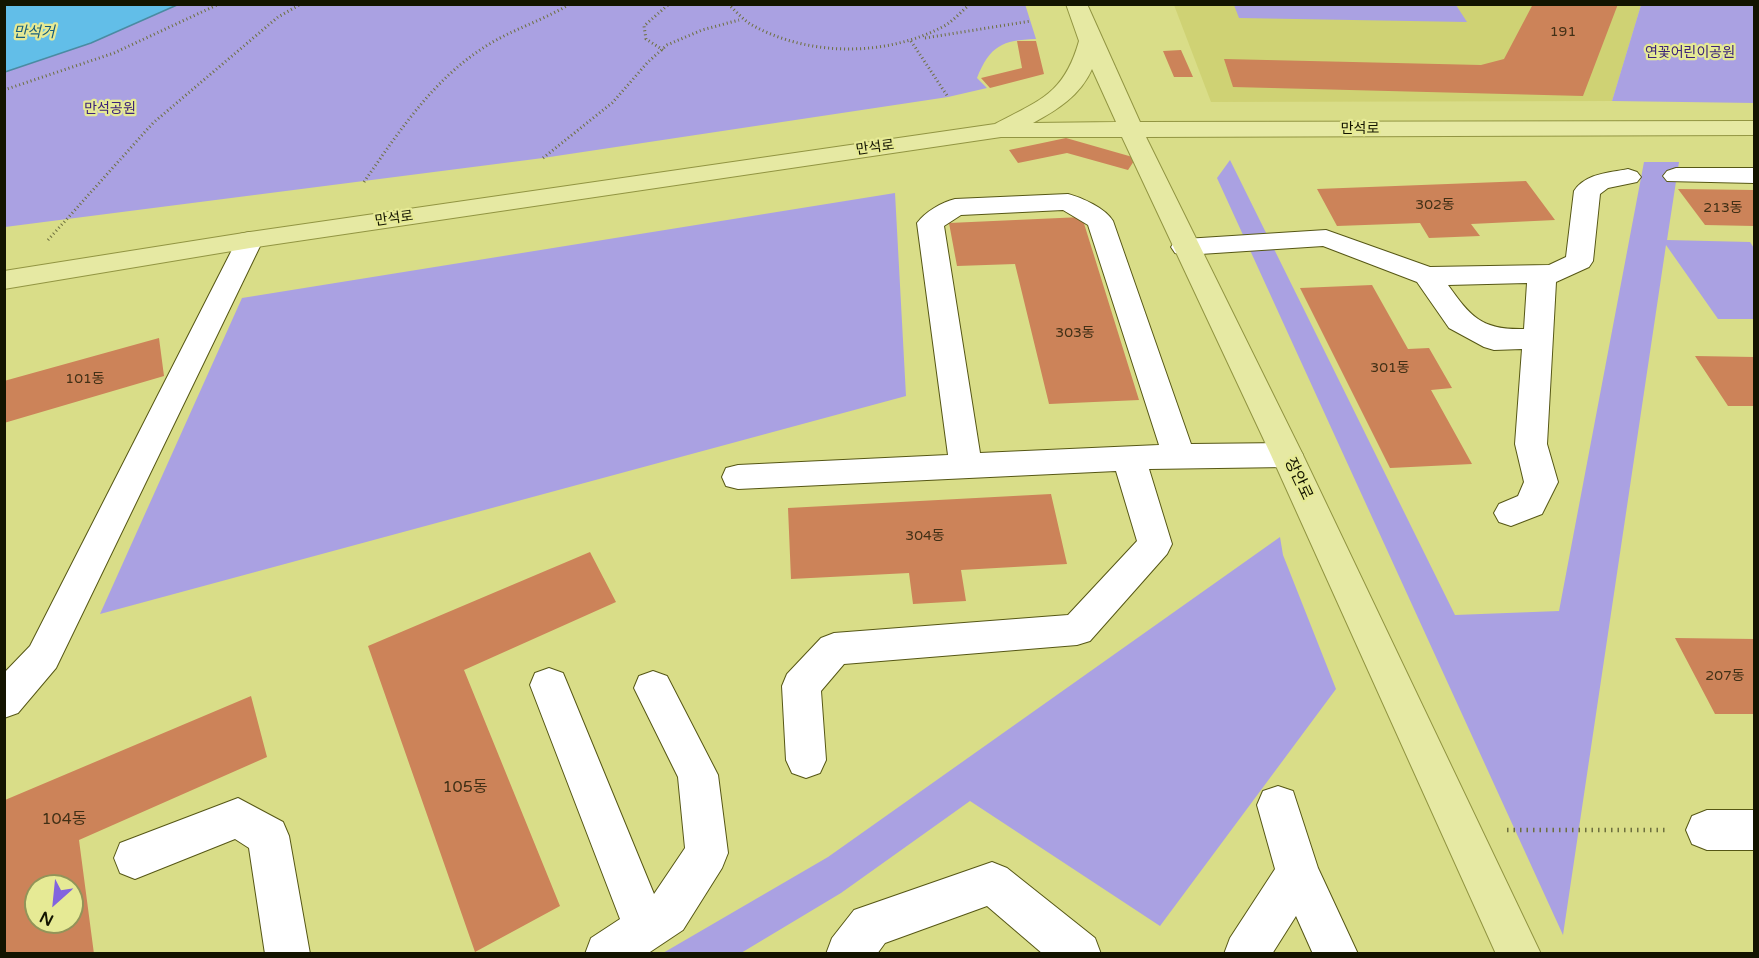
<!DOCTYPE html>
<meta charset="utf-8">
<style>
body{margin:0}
#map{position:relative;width:1759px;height:958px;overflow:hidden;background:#d9dd88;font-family:"Varela Round",sans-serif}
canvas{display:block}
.frame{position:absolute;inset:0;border:6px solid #131400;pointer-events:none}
.north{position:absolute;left:24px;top:874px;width:60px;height:60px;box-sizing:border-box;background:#e6ea95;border:2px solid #929459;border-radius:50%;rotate:207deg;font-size:16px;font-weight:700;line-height:24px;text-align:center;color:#131400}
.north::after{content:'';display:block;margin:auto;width:21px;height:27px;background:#8164df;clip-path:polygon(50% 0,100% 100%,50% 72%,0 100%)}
</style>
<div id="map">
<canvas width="1759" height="958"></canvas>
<div class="frame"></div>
<div class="north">N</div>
</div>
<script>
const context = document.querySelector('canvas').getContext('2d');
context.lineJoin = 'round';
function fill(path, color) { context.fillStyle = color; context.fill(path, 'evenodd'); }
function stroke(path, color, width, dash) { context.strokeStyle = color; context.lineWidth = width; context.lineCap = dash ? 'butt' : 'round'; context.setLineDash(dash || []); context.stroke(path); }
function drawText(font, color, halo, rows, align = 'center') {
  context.font = font + ' "Varela Round","Noto Sans KR",sans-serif'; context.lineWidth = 4.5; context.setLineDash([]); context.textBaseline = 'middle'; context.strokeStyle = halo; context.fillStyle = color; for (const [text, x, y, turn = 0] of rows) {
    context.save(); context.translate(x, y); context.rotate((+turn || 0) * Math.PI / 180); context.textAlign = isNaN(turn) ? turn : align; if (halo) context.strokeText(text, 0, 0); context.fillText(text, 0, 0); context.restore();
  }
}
const built = new Path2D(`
 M1174,5h467l-29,96 -401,1z`);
const green = new Path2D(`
 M1025,4l11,35c-34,1 -46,7 -59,39l10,10 -39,9 -405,61 -538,69 -1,-222z
 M1234,5h222l11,17 -228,-4z
 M1641,5h113v98l-142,-2z
 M1230,160l225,455 104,-4 85,-449h35l-12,78 83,2 4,6v71h-36l-52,-74 -103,690 -346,-757z
 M895,193l11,203 -806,218 142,-316z
 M1280,537l3,18 53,134 -176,237 -190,-125 -129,92 -100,60h-78l165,-96z`);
const water = new Path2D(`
 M5,4h172v1l-86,38 -86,29z`);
const building = new Path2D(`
 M1533,4h85l-35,92 -350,-9 -9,-28 257,6 23,-6z
 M1017,41h19l8,33 -54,14 -9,-10 41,-10z
 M1181,50l12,27h-19l-11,-26z
 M1066,138l70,20 -8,12 -61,-17 -49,10 -9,-13z
 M1526,181l29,39 -84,4 9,12 -51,2 -9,-15 -83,3 -20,-37z
 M1678,189l76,1v36l-49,-1z
 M1082,217l57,183 -90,4 -34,-140 -58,2 -8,-43z
 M1372,285l36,64 21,-1 23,40 -21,2 41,74 -82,4 -90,-180z
 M159,338l5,38 -160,47v-42z
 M1695,356l59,1v49h-26z
 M1051,494l16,70 -106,6 5,31 -53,3 -4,-31 -118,6 -3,-71z
 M590,552l26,50 -152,68 96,236 -85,46 -107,-306z
 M1675,638l79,1v75h-39z
 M251,696l16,61 -188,83 15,114h-89v-154zM36,886h36v36h-36z`);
const pathFar1 = new Path2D(`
 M728,4c8,7 15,16 24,21 57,32 136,32 194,0 8,-5 16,-14 24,-21
 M925,38l106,-17
 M911,41l37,56
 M663,50l-17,-11 -2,-13 25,-22
 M4,90l110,-37 105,-49
 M543,158l69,-55 36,-41 19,-17 35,-15 37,-10
 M364,182c34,-49 68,-101 119,-134 27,-18 59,-27 87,-44
 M48,240l105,-117 125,-106 23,-13`);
const path = new Path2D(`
 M1507,830h161`);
const minor = new Path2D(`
 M1676,168h78v15l-87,-2 -4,-5 4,-5z
 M1628,169l9,3 4,5 -4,5 -29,6 -8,6 -7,67 -4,6 -33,15 -9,162 11,38 -16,32 -31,12 -12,-4 -5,-9 5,-9 19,-8 6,-14 -9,-38 7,-95 -28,1 -10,-3 -35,-19 -32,-46 -94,-36 -138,9 -10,-2 -4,-6 4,-6 10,-2 141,-9 104,37 119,-2 17,-8 8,-66c12,-18 35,-18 54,-22zM1527,283l-3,46c-43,1 -53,-12 -76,-44z
 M1068,194c15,4 37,14 45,27l78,223 96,-1 11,4 5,8 -5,8 -11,4 -138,2 23,75 -5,10 -77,87 -13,4 -233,19 -23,27 5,69 -6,13 -14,5 -14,-5 -6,-13 -4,-74 5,-12 34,-36 13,-5 234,-18 69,-74 -21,-70 -378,18 -12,-3 -4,-9 4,-9 12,-3 210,-10 -31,-232c8,-11 25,-21 38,-24zM1063,210l25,15 71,220 -179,8 -36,-227 17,-11z
 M250,232l10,2 3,6 -207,428 -38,45 -14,5v-45l26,-27 207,-406 3,-6z
 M549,668l14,5 5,12 86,209 31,-46 -7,-71 -44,-89 5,-12 14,-5 14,5 51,99 10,78 -6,15 -39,62 -36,24h-62l6,-16 29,-19 -90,-234 5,-12z
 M1278,786l15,5 25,77 40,86h-45l-17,-38 -24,38h-48l6,-16 45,-69 -18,-64 6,-14z
 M238,798l45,24 6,14 21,118h-45l-16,-106 -14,-9 -100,40 -15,-6 -6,-15 6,-15z
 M1707,810h47v40h-47l-15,-6 -6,-14 6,-14z
 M992,862l15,6 88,70 6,16h-58l-56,-48 -102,37 -8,11h-51l6,-16 22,-28z`);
const major = new Path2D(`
 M1066,4h21l53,118 614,-1v14l-608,2 157,318 238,499h-45l-225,-499 -149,-318h-121l-751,111 -246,41v-18l246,-39 745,-108c45,-24 69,-30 84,-83zM1092,69l24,53 -83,1c24,-13 47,-27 59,-54z`);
const numberNames = [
 ["191",1563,32],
 ["302동",1435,205],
 ["213동",1723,208],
 ["303동",1075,333],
 ["301동",1390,368],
 ["101동",85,379],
 ["304동",925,536],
 ["207동",1725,676]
];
const farParknames = [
 ["연꽃어린이공원",1690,53],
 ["만석공원",110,109]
];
const farStreetnames = [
 ["만석로",1360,129],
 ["만석로",875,148,-8],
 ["만석로",394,219,-8]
];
const farWaternames = [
 ["만석거",34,33]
];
const streetNames = [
 ["장안로",1298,479,65]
];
const nearNumbernames = [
 ["105동",465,788],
 ["104동",64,820]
];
fill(built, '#cfd274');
fill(green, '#aaa1e2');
fill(water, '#62bee8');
stroke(water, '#4a8ba2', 1.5);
fill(building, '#cc8359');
stroke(minor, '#565715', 2);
stroke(major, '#929542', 2);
stroke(pathFar1, '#6d6f3e', 3, [1, 3]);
stroke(path, '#6d6f3e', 4.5, [1.5, 5]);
fill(minor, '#fff');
fill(major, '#e6e9a3');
drawText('14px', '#413016', null, numberNames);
drawText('14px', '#3c2379', '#e6ea95', farParknames);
drawText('14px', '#131400', '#e6ea95', farStreetnames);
drawText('italic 15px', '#185f7d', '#e6ea95', farWaternames);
drawText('16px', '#131400', '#e6ea95', streetNames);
drawText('16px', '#413016', null, nearNumbernames);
</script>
